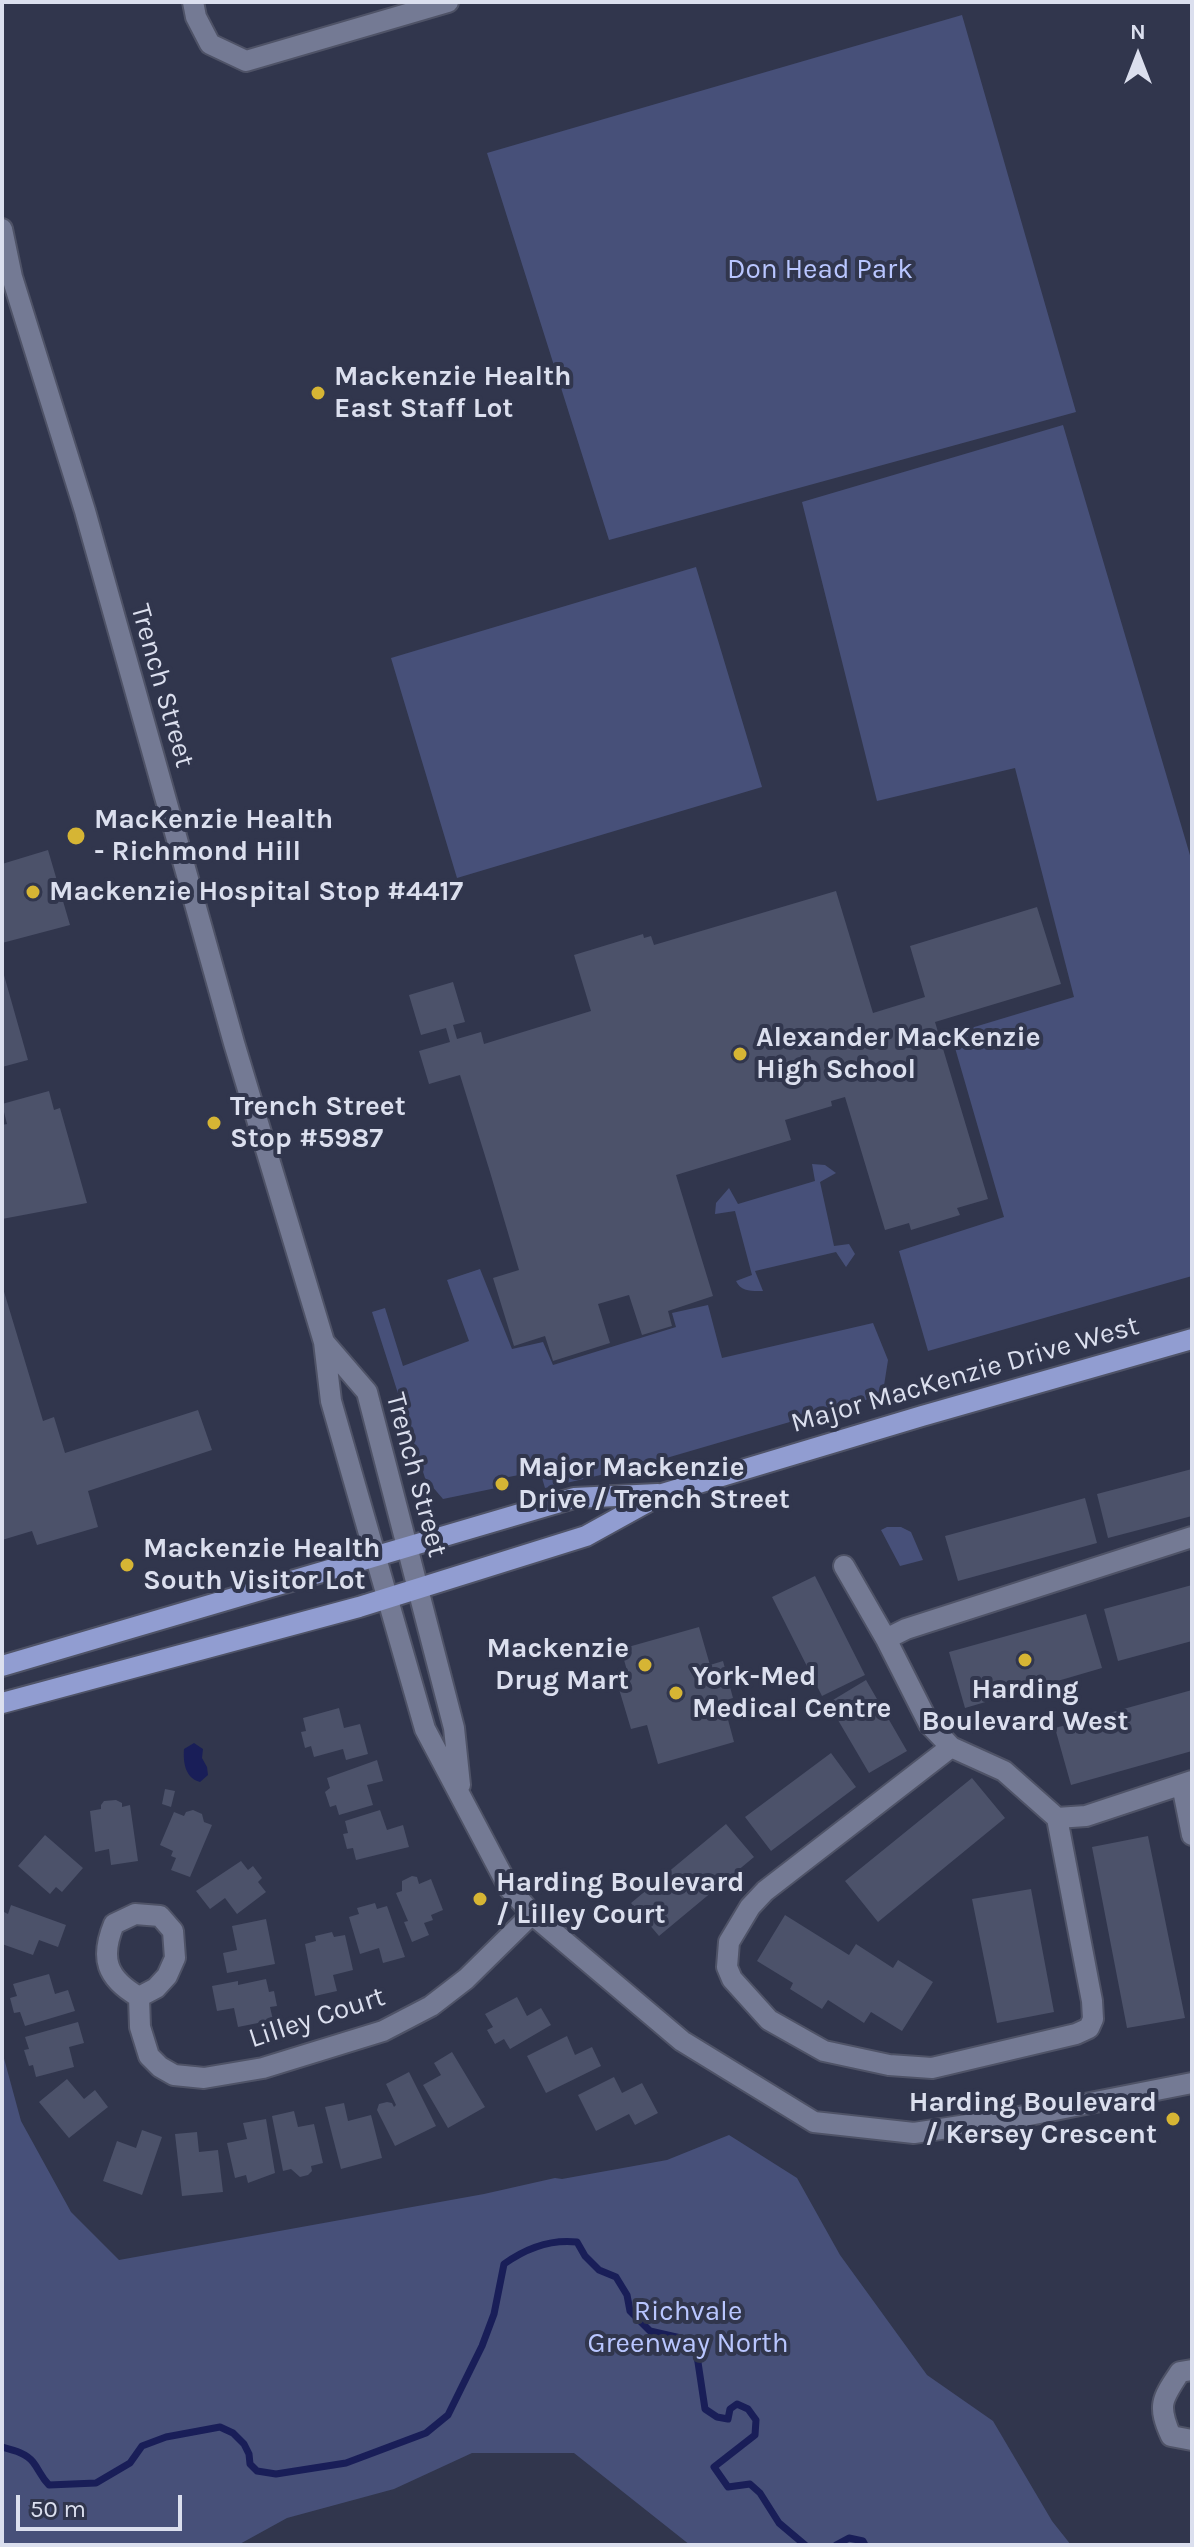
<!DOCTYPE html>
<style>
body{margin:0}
#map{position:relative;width:1194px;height:2547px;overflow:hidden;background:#31364d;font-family:Karla,sans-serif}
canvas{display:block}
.frame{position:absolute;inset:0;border:4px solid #dbdfee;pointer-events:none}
.north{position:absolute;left:1098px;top:16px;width:80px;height:80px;-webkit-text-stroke:6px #31364d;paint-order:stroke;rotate:0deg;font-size:22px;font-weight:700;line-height:32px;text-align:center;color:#dbdfee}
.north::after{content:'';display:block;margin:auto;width:28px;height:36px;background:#dbdfee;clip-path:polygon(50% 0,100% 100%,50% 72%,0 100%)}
.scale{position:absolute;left:16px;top:2495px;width:166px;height:36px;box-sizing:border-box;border:4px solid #dbdfee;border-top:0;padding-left:10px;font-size:24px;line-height:28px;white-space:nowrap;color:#dbdfee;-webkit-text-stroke:6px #31364d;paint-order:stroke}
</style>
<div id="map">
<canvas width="1194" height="2547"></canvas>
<div class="frame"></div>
<div class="north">N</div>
<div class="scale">50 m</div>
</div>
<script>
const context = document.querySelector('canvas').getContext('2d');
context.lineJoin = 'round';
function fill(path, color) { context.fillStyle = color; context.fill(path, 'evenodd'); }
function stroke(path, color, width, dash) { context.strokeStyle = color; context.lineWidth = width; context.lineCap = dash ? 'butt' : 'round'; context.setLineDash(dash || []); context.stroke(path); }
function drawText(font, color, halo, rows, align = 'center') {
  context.font = font + ' Karla,sans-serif'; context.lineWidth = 8; context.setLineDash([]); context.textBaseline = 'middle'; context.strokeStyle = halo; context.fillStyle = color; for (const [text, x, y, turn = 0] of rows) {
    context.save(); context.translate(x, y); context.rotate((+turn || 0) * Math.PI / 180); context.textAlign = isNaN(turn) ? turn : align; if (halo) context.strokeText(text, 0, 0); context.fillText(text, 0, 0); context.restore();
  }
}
const green = new Path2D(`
 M962,15l114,397 -467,128 -122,-387z
 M1063,425l129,437v414l-264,75 -29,-100 105,-34 -53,-183 123,-37 -59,-229 -138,33 -75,-299z
 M696,567l66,220 -305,91 -66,-220z
 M812,1164l13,1 11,8 -16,9 14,64 15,-2 6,10 -9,13 -10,-15 -81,19 8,20c-11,0 -22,1 -27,-10l16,-6 -17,-64 -20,3 1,-11 13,-15 9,16 77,-23z
 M480,1269l32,80 31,-7 10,23 123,-38 -4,-14 36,-8 14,53 151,-35 15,37 -5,32 -11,6 -233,68 -94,22 -5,-17 -42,8 3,8 -58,12 -18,-21 -53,-166 13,-4 18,58 66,-25 -22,-61z
 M887,1527h14l10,5 12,28 -23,6 -19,-36z
 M2,2051l19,70 50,91 48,48 365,-66 71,-16 7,1 105,-19 62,-25 68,43 43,77 87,120 66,46 59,100 19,24h-381l-116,-92h-102l-78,36 -107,29 -49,27h-236z`);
const water = new Path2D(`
 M194,1743l9,6 -1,9 5,9 1,8 -8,7c-15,-4 -17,-20 -16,-33z`);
const stream = new Path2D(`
 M2,2447c11,3 24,6 31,15 7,9 8,15 16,23l47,-2 34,-20 12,-17 24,-9 54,-10 13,6 11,11 5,10 1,10 7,7 19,3 70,-11 80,-30 22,-18 34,-69 12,-32 10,-50c21,-15 46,-25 73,-22l8,14 14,14 17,7 11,18 3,16 20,20 35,8 11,10 9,60 12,8 11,2 2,-10 7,-5 11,5 8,11 -1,15 -41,32 14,20 22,-3 10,9 19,30 26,22
 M836,2545l13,-7 14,3 2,4`);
const building = new Path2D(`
 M48,850l22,75 -68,18v-79z
 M836,891l37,122 52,-16 -15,-51 127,-39 24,77 -126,38 53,177 -31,9 3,7 -49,15 -2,-7 -24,7 -40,-133 -14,4 1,5 -47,14 6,20 -115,35 37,121 -45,15 4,15 -30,9 -13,-40 -31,9 12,39 -57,18 -8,-25 -31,10 -21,-68 26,-8 -29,-98 -30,-97 -31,9 -10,-33 31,-9 -4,-14 -25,7 -12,-40 44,-13 12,40 -12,3 4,14 24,-7 3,12 107,-33 -17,-56 69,-21 1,4 7,-2 3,9z
 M2,968l26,92 -26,7z
 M49,1091l5,19 6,-2 27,95 -85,16v-94l5,-1 -5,-20z
 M2,1285l41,136 11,-4 11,36 133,-43 14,40 -124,41 10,36 -61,18 -5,-14 -30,9z
 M1192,1469v47l-84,22 -11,-44z
 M1085,1498l12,45 -139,38 -13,-45z
 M815,1576l50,99 -43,21 -50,-99z
 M1192,1585v56l-74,20 -14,-52z
 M1086,1614l16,54 -137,40 -16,-56z
 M699,1627l11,38 13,-4 10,37 -10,3 11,41 -76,22 -11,-39 -16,4 -12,-40 12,-4 -10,-36z
 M866,1680l41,71 -38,22 -41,-70z
 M1192,1690v61l-121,34 -16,-57z
 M339,1708l5,20 16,-4 8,30 -22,6 -3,-11 -29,8 -3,-11 -6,2 -4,-16 5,-1 -3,-13z
 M831,1753l25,34 -85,64 -26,-34z
 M377,1760l6,21 -16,4 6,20 -34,10 -3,-10 -6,2 -5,-15 5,-4 -3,-10z
 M972,1778l33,40 -127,104 -33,-41z
 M165,1789l10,2 -4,16 -9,-3z
 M116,1800l6,3v4l8,-2 8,56 -27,4 -2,-16 -14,3 -5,-41 11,-2v-4l3,-4z
 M193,1810l9,4 2,8 8,3 -22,52 -19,-7 5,-12 -5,-2 2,-5 -13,-6 14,-33 10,4 2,-4z
 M380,1810l7,20 16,-5 6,22 -53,13 -3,-12 -6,1 -4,-15 5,-1 -3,-12z
 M726,1824l28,33 -95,79 -28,-33z
 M45,1835l38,33 -21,24 -6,-5 -6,7 -32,-28z
 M1148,1836l37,182 -58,10 -35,-181z
 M241,1861l7,9 5,-4 9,12 -4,4 8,10 -29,22 -12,-16 -15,11 -14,-18z
 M412,1876l5,1 2,7 12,-5 12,31 -12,5 2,5 -9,3 5,12 -17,7 -8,-20 4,-1 -12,-28 6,-2v-10z
 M1031,1889l23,123 -57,11 -25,-124z
 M375,1903l2,6 10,-3 18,51 -22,6 -4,-15 -19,6 -11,-37 10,-3 -2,-6z
 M11,1905l55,20 -8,22 -19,-7 -6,15 -31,-11v-33l6,3z
 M785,1915l64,40 7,-11 37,24 5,-8 35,22 -31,49 -31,-19 -7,11 -36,-23 -6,9 -32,-20 3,-6 -36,-22z
 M266,1919l9,45 -48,9 -4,-20 14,-3 -5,-24z
 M332,1932l2,5 11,-2 8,35 -20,5 4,16 -22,5 -10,-52 11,-3 -1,-5z
 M49,1974l6,20 13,-4 7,21 -50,15 -5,-14 -6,1 -4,-15 7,-2 -4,-12z
 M266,1979l3,13 5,-1 3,15 -7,1 3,13 -35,7 -4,-19 -17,3 -5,-25 26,-5v4z
 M517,1997l10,19 14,-8 10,17 -41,24 -6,-10 -9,5 -8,-14 6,-3 -8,-13z
 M78,2022l6,21 -15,4 5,20 -38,10 -3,-12 -4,1 -5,-16 5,-1 -4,-12z
 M567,2036l8,19 17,-8 9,19 -55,27 -19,-37z
 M452,2052l33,55 -37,21 -25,-43 18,-10 -7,-12z
 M409,2072l27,54 -41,20 -18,-36 2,-6 8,-2 5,1 2,4 2,-2 -10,-21z
 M614,2077l8,16 20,-10 16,30 -23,12 -6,-11 -33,17 -18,-36z
 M67,2079l17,20 11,-9 13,17 -39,31 -30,-36z
 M344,2103l4,18 23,-6 11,43 -41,11 -16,-62z
 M294,2111l4,16 16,-3 9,39 -12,3 1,5 -4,4 -8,2 -9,-8 -8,2 -11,-55z
 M266,2119l9,54 -27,10 -2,-8 -11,3 -8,-35 20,-4 -4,-16z
 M142,2130l20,7 -20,58 -39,-14 14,-40 19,7z
 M197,2132l2,20 19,-2 5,42 -41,4 -7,-62z`);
const minor = new Path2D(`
 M193,2l3,15 14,27 36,17 202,-59
 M2,229l10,48 73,234 149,532 90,299 7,59 94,328 84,159 23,26 150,127 132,81 100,11 100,-15 178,-35
 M324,1342l43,50 87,336 6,57
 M844,1566l42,73 43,85 22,23 53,24 53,47 35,183 1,18 -4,9 -13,6 -144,34 -43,-3 -65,-14 -55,-31 -37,-41 -5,-12 2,-25 21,-35 15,-16 186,-144
 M886,1639l20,-10 286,-92
 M1182,1785l10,50
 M1057,1818l29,-2 106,-35
 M139,1997c-33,-19 -39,-39 -25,-73l21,-10 25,2 13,15 2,27 -8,18 -11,12 -17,9 1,30 9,29 11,11 14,8 30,3 59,-10 120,-37 48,-25 35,-27 66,-65
 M1192,2370l-12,2c-18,27 -23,33 -9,64l21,4`);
const major = new Path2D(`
 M2,1666l572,-168 84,-4
 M2,1703l357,-96 227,-71 76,-42 260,-78 270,-77`);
const markers = [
 [318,393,8,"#d6b534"],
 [76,836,10,"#d6b534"],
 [33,892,8,"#d6b534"],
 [740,1054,8,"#d6b534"],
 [214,1123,8,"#d6b534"],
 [502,1484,8,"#d6b534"],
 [127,1565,8,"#d6b534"],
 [1025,1660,8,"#d6b534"],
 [645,1665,8,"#d6b534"],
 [676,1693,8,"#d6b534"],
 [480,1899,8,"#d6b534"],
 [1173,2119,8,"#d6b534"]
];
const parkNames = [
 ["Don Head Park",820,270],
 ["Richvale",688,2312],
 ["Greenway North",688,2344]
];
const poiNames = [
 ["Mackenzie Health",334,377],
 ["East Staff Lot",334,409],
 ["MacKenzie Health",94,820],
 ["- Richmond Hill",94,852],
 ["Mackenzie Hospital Stop #4417",49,892],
 ["Alexander MacKenzie",756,1038],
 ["High School",756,1070],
 ["Trench Street",230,1107],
 ["Stop #5987",230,1139],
 ["Major Mackenzie",518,1468],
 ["Drive / Trench Street",518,1500],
 ["Mackenzie Health",143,1549],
 ["South Visitor Lot",143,1581],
 ["Mackenzie",629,1649,"right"],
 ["Drug Mart",629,1681,"right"],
 ["York-Med",692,1677],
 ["Medical Centre",692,1709],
 ["Harding",1025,1690,"center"],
 ["Boulevard West",1025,1722,"center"],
 ["Harding Boulevard",496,1883],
 ["/ Lilley Court",496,1915],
 ["Harding Boulevard",1157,2103,"right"],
 ["/ Kersey Crescent",1157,2135,"right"]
];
const streetNames = [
 ["Trench Street",162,686,74],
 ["Major MacKenzie Drive West",965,1375,-16],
 ["Trench Street",416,1475,75],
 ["Lilley Court",317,2018,-18]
];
fill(green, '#475079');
fill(water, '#191e58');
stroke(stream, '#191e58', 7);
fill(building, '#4c526a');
stroke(minor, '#4f5367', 24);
stroke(major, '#4f5367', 24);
stroke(minor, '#747a94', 20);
stroke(major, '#919dd1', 20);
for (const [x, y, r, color] of markers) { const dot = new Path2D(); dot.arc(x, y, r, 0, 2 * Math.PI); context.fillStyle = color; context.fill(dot); stroke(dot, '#31364d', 3); }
drawText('28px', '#b9c6ff', '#31364d', parkNames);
drawText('bold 28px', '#dbdfee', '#31364d', poiNames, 'left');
drawText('28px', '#dbdfee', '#31364d', streetNames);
</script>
